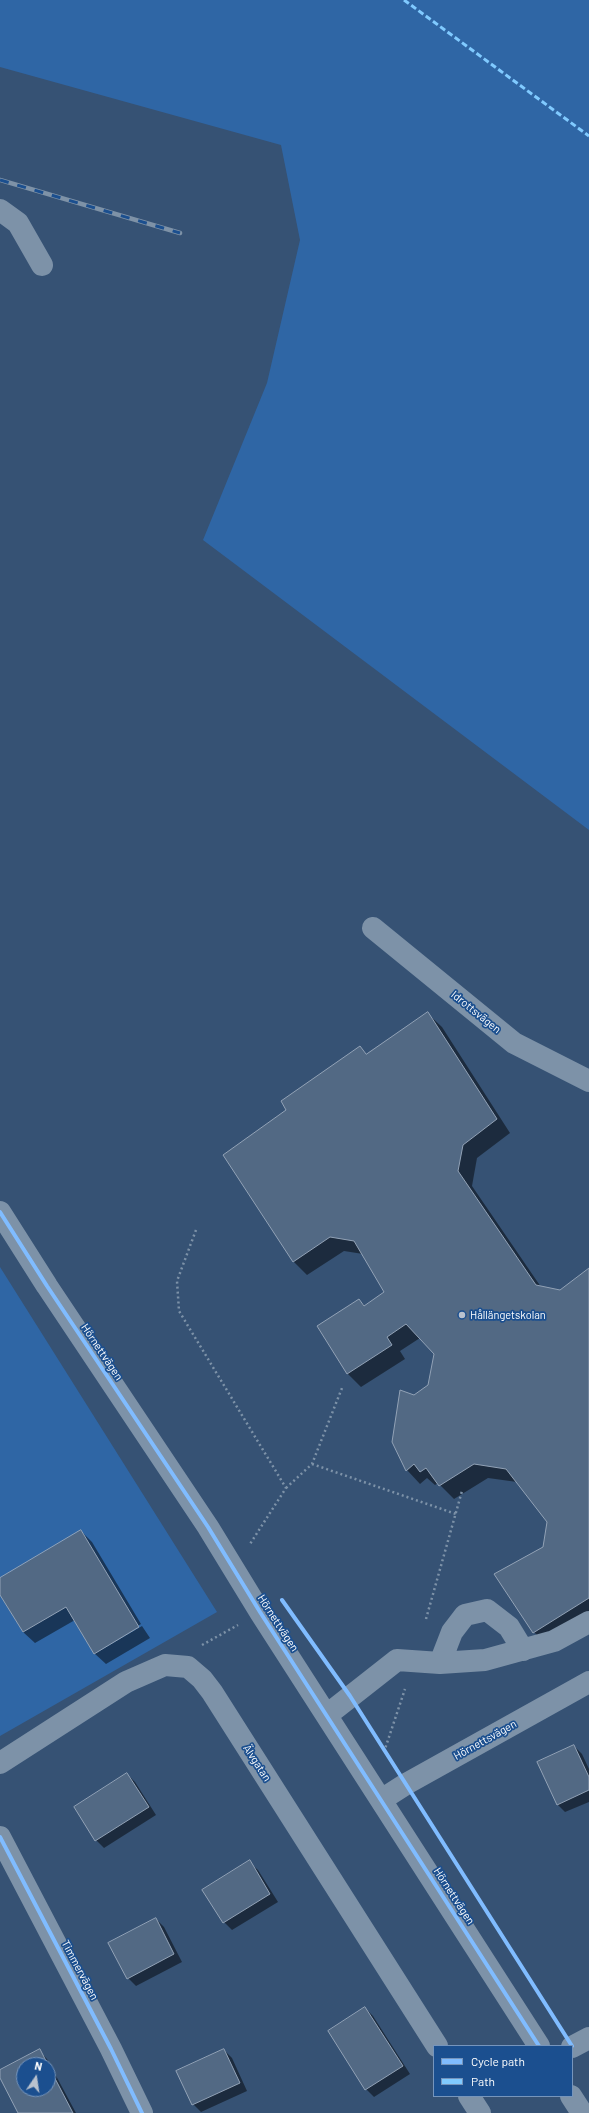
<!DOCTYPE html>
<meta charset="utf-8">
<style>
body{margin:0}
#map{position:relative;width:589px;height:2113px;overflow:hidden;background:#365274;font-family:Barlow,sans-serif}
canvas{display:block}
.legend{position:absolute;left:433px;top:2045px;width:140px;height:52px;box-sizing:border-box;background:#1b4f8f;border:1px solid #7695bc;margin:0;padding:5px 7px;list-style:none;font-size:12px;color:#fff}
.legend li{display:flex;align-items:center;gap:8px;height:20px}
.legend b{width:20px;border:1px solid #7695bc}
.north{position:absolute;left:16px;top:2057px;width:40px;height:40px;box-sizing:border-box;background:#1b4f8f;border:1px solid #7695bc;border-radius:50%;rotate:13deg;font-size:11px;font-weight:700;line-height:16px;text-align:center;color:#fff}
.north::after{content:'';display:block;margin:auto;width:14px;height:18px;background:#b9c2ce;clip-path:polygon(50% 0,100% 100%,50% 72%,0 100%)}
</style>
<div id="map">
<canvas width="589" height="2113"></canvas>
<ul class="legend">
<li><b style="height:5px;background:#80bcff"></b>Cycle path</li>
<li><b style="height:5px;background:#80caff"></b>Path</li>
</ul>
<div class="north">N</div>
</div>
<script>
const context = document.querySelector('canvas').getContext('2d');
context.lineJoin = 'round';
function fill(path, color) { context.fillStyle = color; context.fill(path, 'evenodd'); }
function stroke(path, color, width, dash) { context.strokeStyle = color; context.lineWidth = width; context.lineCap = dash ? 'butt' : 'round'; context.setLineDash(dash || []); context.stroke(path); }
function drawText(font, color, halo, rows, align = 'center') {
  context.font = font + ' Barlow,sans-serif'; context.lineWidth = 3.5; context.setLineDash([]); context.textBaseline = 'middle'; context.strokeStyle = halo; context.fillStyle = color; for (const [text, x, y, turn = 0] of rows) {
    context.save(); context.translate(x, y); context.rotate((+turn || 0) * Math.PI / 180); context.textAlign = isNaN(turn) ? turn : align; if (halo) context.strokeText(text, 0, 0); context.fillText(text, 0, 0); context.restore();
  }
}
const green = new Path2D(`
 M0,0h589v830l-386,-290 64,-157 33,-143 -19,-95 -281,-78z
 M0,1267l217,345 -217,124z`);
const shadow = new Path2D(`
 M428,1014l14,13 68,106 -33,25 -5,28 69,101 19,4 29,-22v351l-41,26 -14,-14 14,-110 -31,-40 -29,-4 -34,21 -16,-16 -3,2 -8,-7 -7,6 -13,-14 8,-74 14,-10 6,-32 -15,-16 -20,13 5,8 -44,28 -14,-14 12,-73 6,6 20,-14 -22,-38 -19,-3 -37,24 -14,-14 -6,-151 73,-63 7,8z
 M81,1531l11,11 49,82 -45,27v2l46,-27 8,12 -44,26 -12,-11 -19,-33 -40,23 -12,-11 -23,-39v-14z
 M574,1746l8,8 7,15v33l-24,10 -8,-8z
 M127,1774l8,8 21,33 -52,33 -8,-8z
 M249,1862l9,8 20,32 -46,28 -8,-8z
 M156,1919l8,8 18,35 -46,24 -8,-8z
 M365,2008l8,8 37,58 -36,23 -8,-8z
 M224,2050l8,8 15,33 -46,21 -8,-8z
 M39,2051l8,8 29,54h-57l-19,-37v-5zM24,2065h24v24h-24z`);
const building = new Path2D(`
 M428,1012l69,107 -34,26 -5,26 78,114 24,5 29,-22v330l-56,35 -39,-59 49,-27 4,-25 -41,-53 -32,-5 -35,22 -13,-18 -6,4 -6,-8 -8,7 -14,-29 8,-52 14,5 14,-10 6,-31 -28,-30 -19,13 5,8 -45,29 -30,-48 42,-27 5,7 20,-14 -30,-51 -24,-4 -37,25 -70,-107 63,-45 -5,-9 79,-55 6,8z
 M81,1530l58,97 -45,27 -28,-47 -43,25 -23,-37v-17z
 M574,1745l15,32v13l-32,15 -20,-43z
 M127,1773l22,34 -54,34 -21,-34z
 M250,1860l20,34 -47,29 -21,-33z
 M156,1918l18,36 -47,25 -19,-36z
 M365,2007l38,59 -38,24 -37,-59z
 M40,2049l8,16h-24v24h24v-24l25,48h-55l-18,-35v-8z
 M224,2049l16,34 -48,22 -16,-34z`);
const path = new Path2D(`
 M196,1230l-19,51 2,30 107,177 -36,56
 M312,1464l144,50
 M286,1488l26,-24 30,-76
 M426,1619l36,-128
 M202,1645l36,-20
 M384,1752l21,-63`);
const minor = new Path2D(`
 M0,210l18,13 24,42
 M373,928l141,115 75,38
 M0,1212l47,74 161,241 52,85 279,434
 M440,1663l12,-31 13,-17 22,-5 22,17 14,23
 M327,1715l70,-55 43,3 45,-3 69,-19 35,-19
 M0,1763l126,-81 39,-17 23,2 14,12 10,13 225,354
 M381,1800l25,-16 183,-102
 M0,1837l111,212 31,64
 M572,2047l17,-9
 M469,2096l11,17
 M571,2096l11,17`);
const rail = new Path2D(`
 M0,180l180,53`);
const quiet = new Path2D(`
 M404,0l185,136`);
const cycleway = new Path2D(`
 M0,1212l47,74 161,241 52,85 279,434
 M282,1600l68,96 222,350
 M0,1837l111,212 31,64`);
const markers = [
 [462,1315,4,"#b9c2ce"]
];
const streetNames = [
 ["Idrottsvägen",476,1012,39],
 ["Hörnettvägen",102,1352,56],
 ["Hörnettvägen",278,1623,57],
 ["Hörnettsvägen",485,1740,-29],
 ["Älvgatan",257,1763,57],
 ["Hörnettvägen",454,1896,57],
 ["Timmervägen",80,1970,62]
];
const poiNames = [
 ["Hållängetskolan",470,1315]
];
fill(green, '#2f66a5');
fill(shadow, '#0007');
fill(building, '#526984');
stroke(building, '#92a2b6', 1);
stroke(path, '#7d92a8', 2.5, [2, 3]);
stroke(minor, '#7d92a8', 22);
stroke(rail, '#7e92a7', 4.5);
stroke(rail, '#1b4f8f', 3, [9]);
stroke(quiet, '#80caff', 3, [6, 3]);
stroke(cycleway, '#80bcff', 4);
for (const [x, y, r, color] of markers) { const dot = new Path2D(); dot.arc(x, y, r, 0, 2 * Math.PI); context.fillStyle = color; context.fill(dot); stroke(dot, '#1b4f8f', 1.5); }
drawText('11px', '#fff', '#1b4f8f', streetNames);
drawText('11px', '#fff', '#1b4f8f', poiNames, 'left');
</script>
